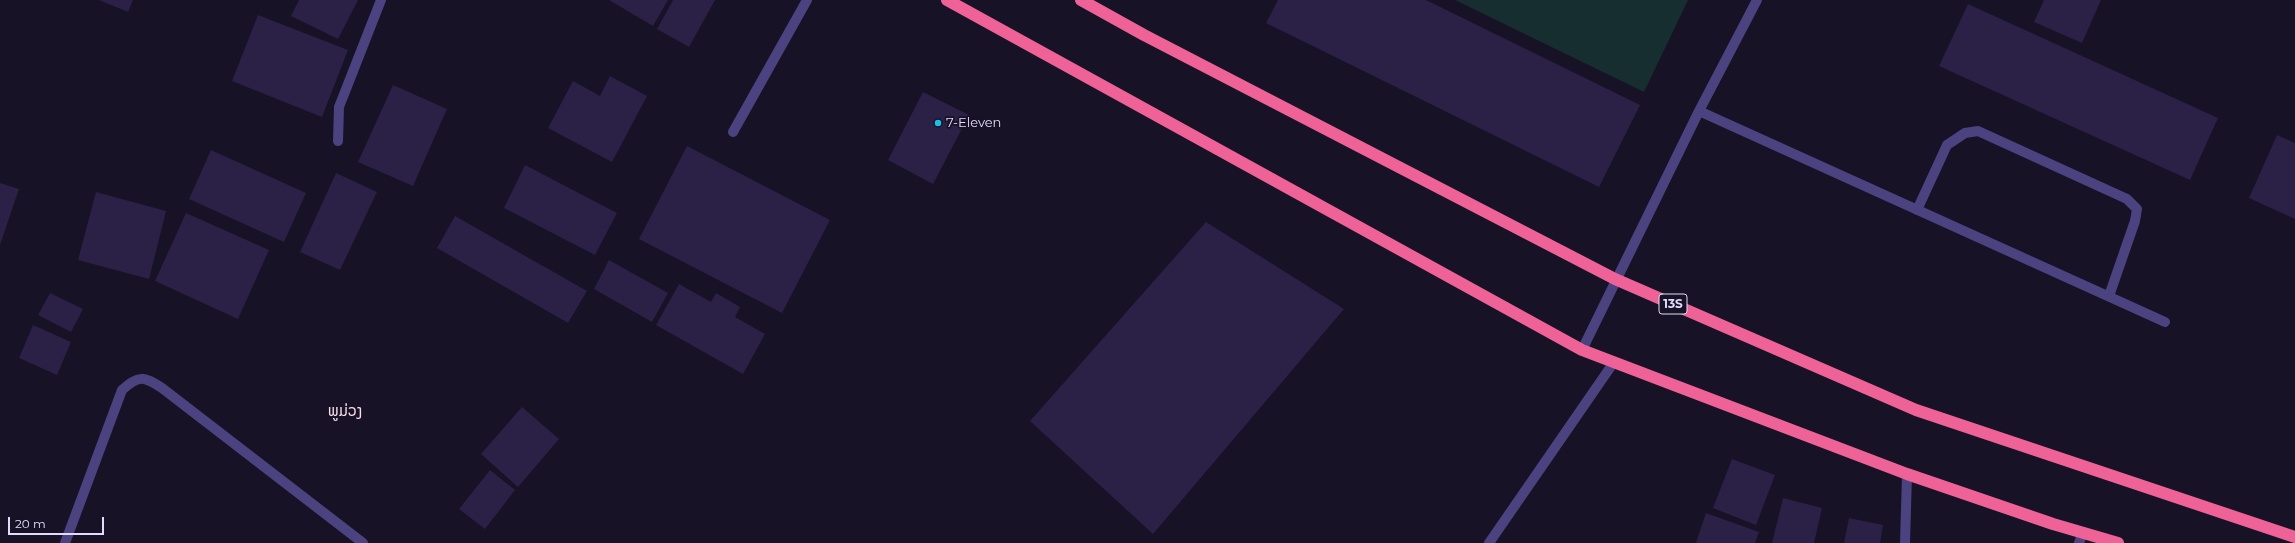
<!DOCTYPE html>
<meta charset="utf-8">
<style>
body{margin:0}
#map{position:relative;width:2295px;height:543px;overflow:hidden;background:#181226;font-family:Montserrat,sans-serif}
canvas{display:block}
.scale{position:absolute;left:8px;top:517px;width:96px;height:18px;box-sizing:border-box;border:2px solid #e2dbfb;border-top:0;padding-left:5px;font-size:12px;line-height:14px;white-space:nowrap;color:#e2dbfb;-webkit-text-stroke:3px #181226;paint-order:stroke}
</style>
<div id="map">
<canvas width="2295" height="543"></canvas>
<div class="scale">20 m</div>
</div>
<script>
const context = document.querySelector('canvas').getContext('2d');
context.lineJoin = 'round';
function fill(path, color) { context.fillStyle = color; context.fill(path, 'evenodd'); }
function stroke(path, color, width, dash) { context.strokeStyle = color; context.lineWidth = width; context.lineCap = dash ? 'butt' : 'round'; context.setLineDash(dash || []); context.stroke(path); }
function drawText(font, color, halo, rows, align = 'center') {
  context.font = font + ' Montserrat,"Noto Sans Lao",sans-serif'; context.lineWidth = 3.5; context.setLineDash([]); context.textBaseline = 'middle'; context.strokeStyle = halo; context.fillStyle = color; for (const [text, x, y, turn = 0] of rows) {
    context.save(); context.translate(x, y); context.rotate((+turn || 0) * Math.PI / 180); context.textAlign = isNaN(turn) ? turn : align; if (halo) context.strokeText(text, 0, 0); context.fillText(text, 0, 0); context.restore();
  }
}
const green = new Path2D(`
 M1455,0h233l-44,92z`);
const building = new Path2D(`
 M99,0h34l-5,12z
 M299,0h59l-20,39 -47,-23z
 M609,0h59l-15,26z
 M673,0h42l-26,47 -32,-18z
 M1278,0h148l214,105 -41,82 -333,-164z
 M2044,0h57l-19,43 -48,-21z
 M1968,4l250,114 -28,62 -251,-114z
 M258,15l90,35 -26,67 -90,-36z
 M610,76l37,20 -35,66 -64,-34 25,-47 27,15z
 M393,85l54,24 -34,77 -55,-24z
 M923,92l46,23 -36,69 -45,-24z
 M2277,135l18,8v76l-46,-21z
 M687,146l143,74 -48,93 -143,-74z
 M211,150l95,43 -22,49 -95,-43z
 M525,165l92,48 -22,42 -91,-47z
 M336,173l41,19 -37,78 -40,-18z
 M0,183l19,6 -19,56z
 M96,192l70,19 -17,68 -71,-19z
 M186,213l83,37 -31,69 -83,-38z
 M455,216l132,75 -19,32 -131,-75z
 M1206,222l138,87 -191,225 -123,-113z
 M609,260l59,33 -16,29 -58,-33z
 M679,284l32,18 5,-9 24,14 -5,10 30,17 -22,40 -87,-49z
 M50,293l33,16 -12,23 -33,-17z
 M33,325l38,17 -14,33 -38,-17z
 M522,407l37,32 -41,48 -37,-33z
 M1732,459l43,16 -19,50 -43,-17z
 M490,470l25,20 -30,39 -26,-20z
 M1783,498l39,10 -8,35h-42z
 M1706,513l53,19 -4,11h-59z
 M1849,518l34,7 -3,18h-36z`);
const minor = new Path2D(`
 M1699,111l466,211
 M733,132l74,-132
 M338,141l1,-34 42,-107
 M1917,210l30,-65 18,-12 13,-2 149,68 10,10 -2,12 -26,75
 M1582,350l117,-239 58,-111
 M65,543l57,-153c17,-15 21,-14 40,-2l201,155
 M1489,543l125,-181
 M1905,543l2,-69
 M2079,543l4,-11`);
const highway = new Path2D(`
 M947,0l635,350 325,124 146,50 65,19
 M1081,0l63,35 471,244 301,131 379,127`);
const markers = [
 [938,123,4,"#1bbee8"]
];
const shields = [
 [1673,304,28]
];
const shieldNames = [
 ["13S",1673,304]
];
const poiNames = [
 ["7-Eleven",946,123]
];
const quarterNames = [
 ["ພູມ່ວງ",345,412]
];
fill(green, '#162e2f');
fill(building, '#2b2045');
stroke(minor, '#4b4280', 10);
stroke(highway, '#ef6297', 12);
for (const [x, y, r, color] of markers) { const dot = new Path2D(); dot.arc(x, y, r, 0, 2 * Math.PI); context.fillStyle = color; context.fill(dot); stroke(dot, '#181226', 1.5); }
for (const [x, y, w] of shields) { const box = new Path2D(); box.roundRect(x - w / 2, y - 10, w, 20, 3); context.fillStyle = '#181226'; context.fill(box); stroke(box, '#e2dbfb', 1); }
drawText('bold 12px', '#e2dbfb', null, shieldNames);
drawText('13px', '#e2dbfb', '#181226', poiNames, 'left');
drawText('15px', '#fbdded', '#181226', quarterNames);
</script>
